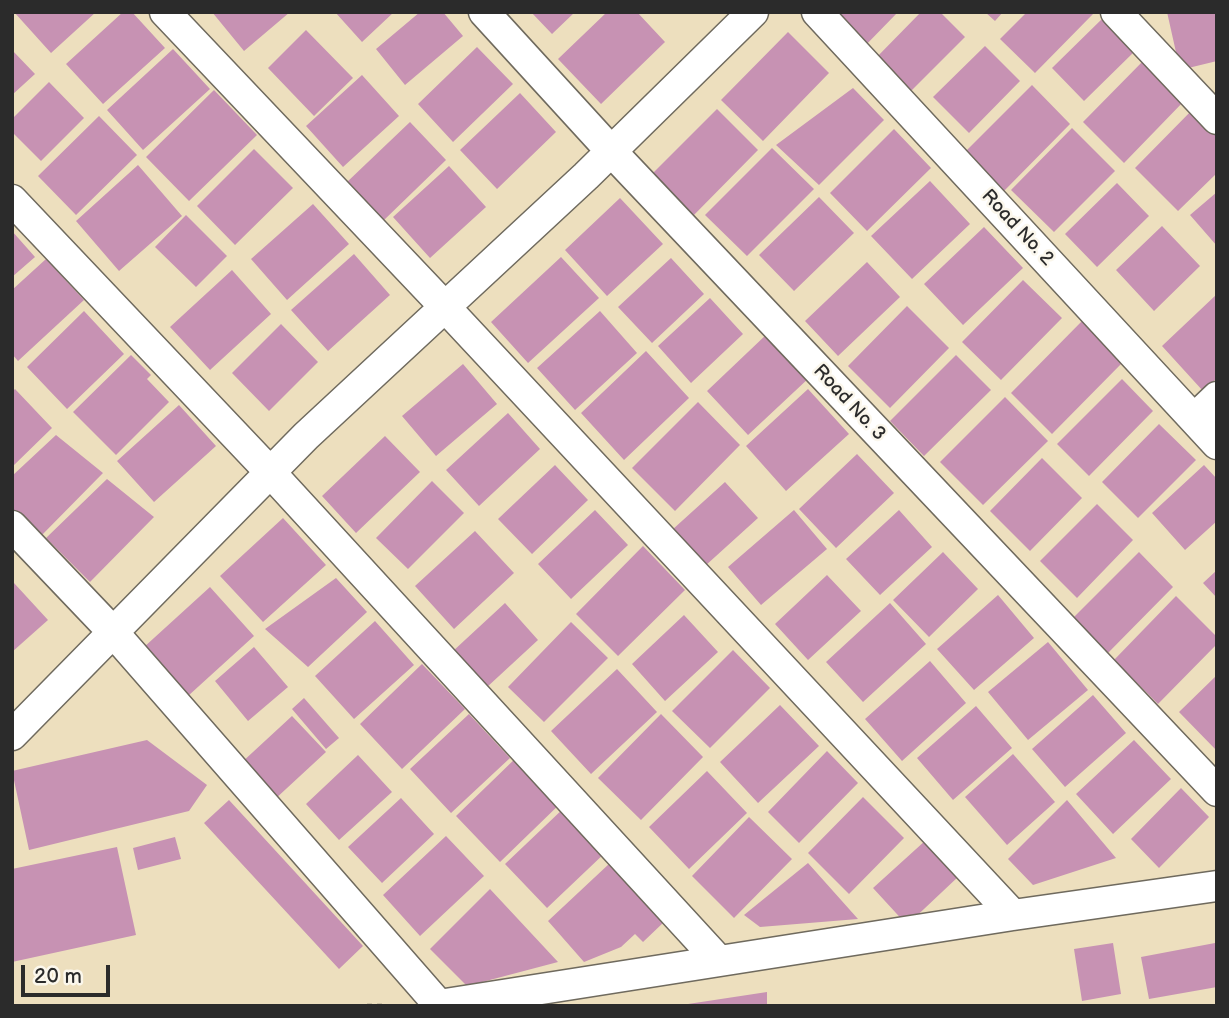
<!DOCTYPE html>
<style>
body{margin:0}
#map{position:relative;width:1229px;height:1018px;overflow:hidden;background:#eddfbe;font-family:"Balsamiq Sans",sans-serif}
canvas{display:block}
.frame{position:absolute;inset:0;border:14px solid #2b2b2b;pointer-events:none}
.scale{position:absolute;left:21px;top:965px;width:89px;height:32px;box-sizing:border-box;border:4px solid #2b2b2b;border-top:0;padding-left:9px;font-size:21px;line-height:24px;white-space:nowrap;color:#2b2b2b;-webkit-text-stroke:5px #fbf7ec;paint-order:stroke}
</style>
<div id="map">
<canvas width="1229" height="1018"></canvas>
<div class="frame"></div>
<div class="scale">20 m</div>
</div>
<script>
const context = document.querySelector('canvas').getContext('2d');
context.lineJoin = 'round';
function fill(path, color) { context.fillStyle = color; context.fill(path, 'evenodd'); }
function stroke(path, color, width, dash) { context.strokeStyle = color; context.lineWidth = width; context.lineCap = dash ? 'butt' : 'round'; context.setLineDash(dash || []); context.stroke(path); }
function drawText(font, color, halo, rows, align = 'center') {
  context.font = font + ' "Balsamiq Sans",sans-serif'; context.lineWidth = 5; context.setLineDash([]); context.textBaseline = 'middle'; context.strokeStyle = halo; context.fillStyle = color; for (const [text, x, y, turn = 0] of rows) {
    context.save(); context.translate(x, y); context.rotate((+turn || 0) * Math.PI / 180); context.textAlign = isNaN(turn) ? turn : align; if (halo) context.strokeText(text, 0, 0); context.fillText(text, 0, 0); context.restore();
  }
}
const building = new Path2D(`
 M14,12h82l-45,41z
 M123,12h9l33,36 -62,56 -37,-40z
 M212,12h78l-46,39z
 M335,12h59l-32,30z
 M420,12h23l20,24 -58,49 -29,-36z
 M531,12h44l-23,22z
 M607,12h30l28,30 -64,62 -43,-45z
 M824,12h74l-37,38z
 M921,12h19l25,25 -58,58 -34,-34z
 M985,12h18l-8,9z
 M1027,12h65l1,2 -58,59 -35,-34z
 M1167,12h50v49l-37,9z
 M1104,17l32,33 -52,51 -32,-33z
 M306,30l47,48 -39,38 -46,-48z
 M788,32l41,41 -66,68 -42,-41z
 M985,46l35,35 -51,52 -36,-36z
 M477,47l36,37 -60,58 -35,-38z
 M173,49l37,40 -67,61 -36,-40z
 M12,50l23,24 -23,21z
 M1146,58l41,40 -63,65 -41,-41z
 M362,75l37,41 -56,51 -37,-41z
 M49,82l35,36 -43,43 -29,-29v-13z
 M1032,85l38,39 -66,67 -39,-39z
 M853,88l31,32 -65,65 -43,-40z
 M214,90l43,45 -68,66 -43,-44z
 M520,93l36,39 -59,57 -37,-39z
 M1197,105l20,20v48l-39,38 -43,-43z
 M717,109l41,41 -67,68 -41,-42z
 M99,116l38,39 -61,60 -38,-39z
 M410,122l36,38 -63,61 -37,-38z
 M1072,128l43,43 -61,61 -43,-42z
 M894,129l37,39 -64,63 -37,-38z
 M772,148l42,41 -67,67 -42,-41z
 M254,149l39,39 -58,57 -38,-39z
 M138,165l44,51 -63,55 -43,-50z
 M449,166l37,41 -56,51 -37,-41z
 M930,181l40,43 -58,55 -41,-43z
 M1117,183l32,33 -52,51 -32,-33z
 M1217,192v54l-27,-31z
 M819,197l35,36 -60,58 -35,-36z
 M620,198l43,46 -56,52 -42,-46z
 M313,204l36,40 -62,56 -36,-41z
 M186,215l41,41 -31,31 -41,-40z
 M1162,226l38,40 -46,45 -38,-41z
 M984,227l39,41 -60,57 -39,-41z
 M12,231l23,26 -23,20z
 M354,254l36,41 -62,56 -37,-41z
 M561,257l38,41 -71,65 -37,-41z
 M671,258l33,36 -52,49 -34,-36z
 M46,259l38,41 -66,61 -6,-7v-64z
 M867,262l33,35 -62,59 -33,-35z
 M232,270l39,44 -61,56 -40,-43z
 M1023,280l39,38 -61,62 -39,-38z
 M1217,294v84l-14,13 -41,-45z
 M710,298l33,36 -52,49 -33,-37z
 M907,306l42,42 -59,60 -42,-42z
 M84,311l40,43 -57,55 -40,-42z
 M600,311l37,42 -62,57 -38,-42z
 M1083,320l41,41 -72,73 -41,-41z
 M281,324l37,38 -49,49 -37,-38z
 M768,333l42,44 -62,58 -41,-44z
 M646,351l43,47 -65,62 -43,-47z
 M131,355l20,20 -4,4 22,23 -53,53 -43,-43z
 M956,355l35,35 -67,66 -34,-35z
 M463,364l34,40 -61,52 -34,-40z
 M1122,379l31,32 -64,65 -32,-32z
 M15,389l37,39 -40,39v-75z
 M808,389l41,45 -63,57 -40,-45z
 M1005,397l43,44 -65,64 -43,-43z
 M698,402l42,43 -65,66 -43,-43z
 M179,405l37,41 -62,56 -37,-41z
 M508,413l32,36 -61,57 -33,-36z
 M1159,424l37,36 -58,58 -36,-36z
 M56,435l47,38 -64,65 -27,-26v-36z
 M385,436l35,36 -64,61 -34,-37z
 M857,454l37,39 -58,55 -37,-39z
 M1042,458l40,40 -52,53 -40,-40z
 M555,465l33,35 -56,54 -34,-35z
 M1204,465l13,14v42l-32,29 -33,-37z
 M107,479l47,38 -64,65 -44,-44z
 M432,481l32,32 -56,56 -32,-31z
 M725,482l33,36 -53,48 -33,-36z
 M1097,504l36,36 -56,58 -37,-37z
 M595,510l33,35 -57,54 -33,-35z
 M794,510l33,39 -66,56 -33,-38z
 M899,510l33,37 -52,48 -34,-36z
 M283,518l43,47 -63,57 -43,-46z
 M475,531l39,42 -60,56 -39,-43z
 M643,546l42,44 -67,66 -42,-42z
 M943,552l35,37 -49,48 -36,-37z
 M1139,552l34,35 -67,68 -35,-35z
 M1217,570v28l-14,-15z
 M827,575l34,36 -53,49 -33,-36z
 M336,578l31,34 -59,55 -43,-38z
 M14,583l34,37 -36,32v-67z
 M210,587l44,49 -66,60 -45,-48z
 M998,595l36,43 -60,52 -37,-41z
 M1176,596l41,41v7l-59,60 -44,-44z
 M505,603l33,37 -52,48 -34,-36z
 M890,603l36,41 -63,58 -37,-40z
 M684,615l34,37 -53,49 -33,-37z
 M375,621l39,44 -60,54 -39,-43z
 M571,622l37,36 -64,64 -36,-35z
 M1048,642l40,48 -60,50 -40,-48z
 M254,647l34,40 -40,34 -33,-40z
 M733,650l37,38 -60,60 -38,-37z
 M930,661l36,42 -64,58 -37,-42z
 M422,664l43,45 -63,60 -42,-45z
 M617,669l40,43 -66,62 -40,-43z
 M1217,675v76l-38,-39z
 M1093,695l33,38 -61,54 -33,-38z
 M304,698l35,40 -13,11 -34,-40z
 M780,705l39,41 -61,57 -38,-41z
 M976,706l36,42 -59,52 -36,-42z
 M469,714l41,44 -59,55 -41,-44z
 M661,714l42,43 -62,63 -43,-42z
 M292,716l34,36 -53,49 -33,-37z
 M147,740l60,45 -18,26 -160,39 -17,-79z
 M1134,740l37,39 -58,55 -37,-40z
 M827,751l31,32 -59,60 -31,-31z
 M520,754l44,46 -64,62 -44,-46z
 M1013,754l42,48 -48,43 -42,-48z
 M358,755l34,37 -53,48 -33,-36z
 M707,771l40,42 -58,56 -40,-42z
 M1181,788l28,29 -50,51 -28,-29z
 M863,797l41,41 -55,56 -41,-41z
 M401,798l33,36 -52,49 -34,-36z
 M229,800l134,146 -24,23 -135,-146z
 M1067,800l49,58 -83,27 -25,-26z
 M565,807l42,44 -60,57 -42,-44z
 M749,817l43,42 -58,59 -42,-42z
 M446,836l38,40 -64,60 -37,-41z
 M175,837l6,22 -43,11 -5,-22z
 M926,840l33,36 -52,49 -34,-37z
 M117,847l19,88 -124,27v-93z
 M610,863l54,59 -21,20 -8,-8 -14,13 -37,15 -36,-41z
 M808,863l50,56 -98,8 -16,-12z
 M490,889l68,73 -91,24 -37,-37z
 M1113,943l8,51 -39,7 -8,-52z
 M1215,943l2,44 -68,12 -8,-42z
 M767,992v14h-79v-2z`);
const path = new Path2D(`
 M367,1006h16`);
const street = new Path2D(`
 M165,12l280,295 568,608
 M484,12l127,139 606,640
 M817,12l400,432
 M1116,12l101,107
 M12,200l258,272 449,489
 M1194,419l23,-22
 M12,526l101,106 326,373 574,-90 204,-29
 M12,735l294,-299 280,-260 167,-164`);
const streetNames = [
 ["Road No. 2",1017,228,47],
 ["Road No. 3",849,403,47]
];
fill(building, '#c792b3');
stroke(street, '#6f6a5e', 33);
stroke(path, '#6f6a5e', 4.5, [5, 5]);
stroke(street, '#fff', 30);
drawText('19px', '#2b2b2b', '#fbf7ec', streetNames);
</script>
